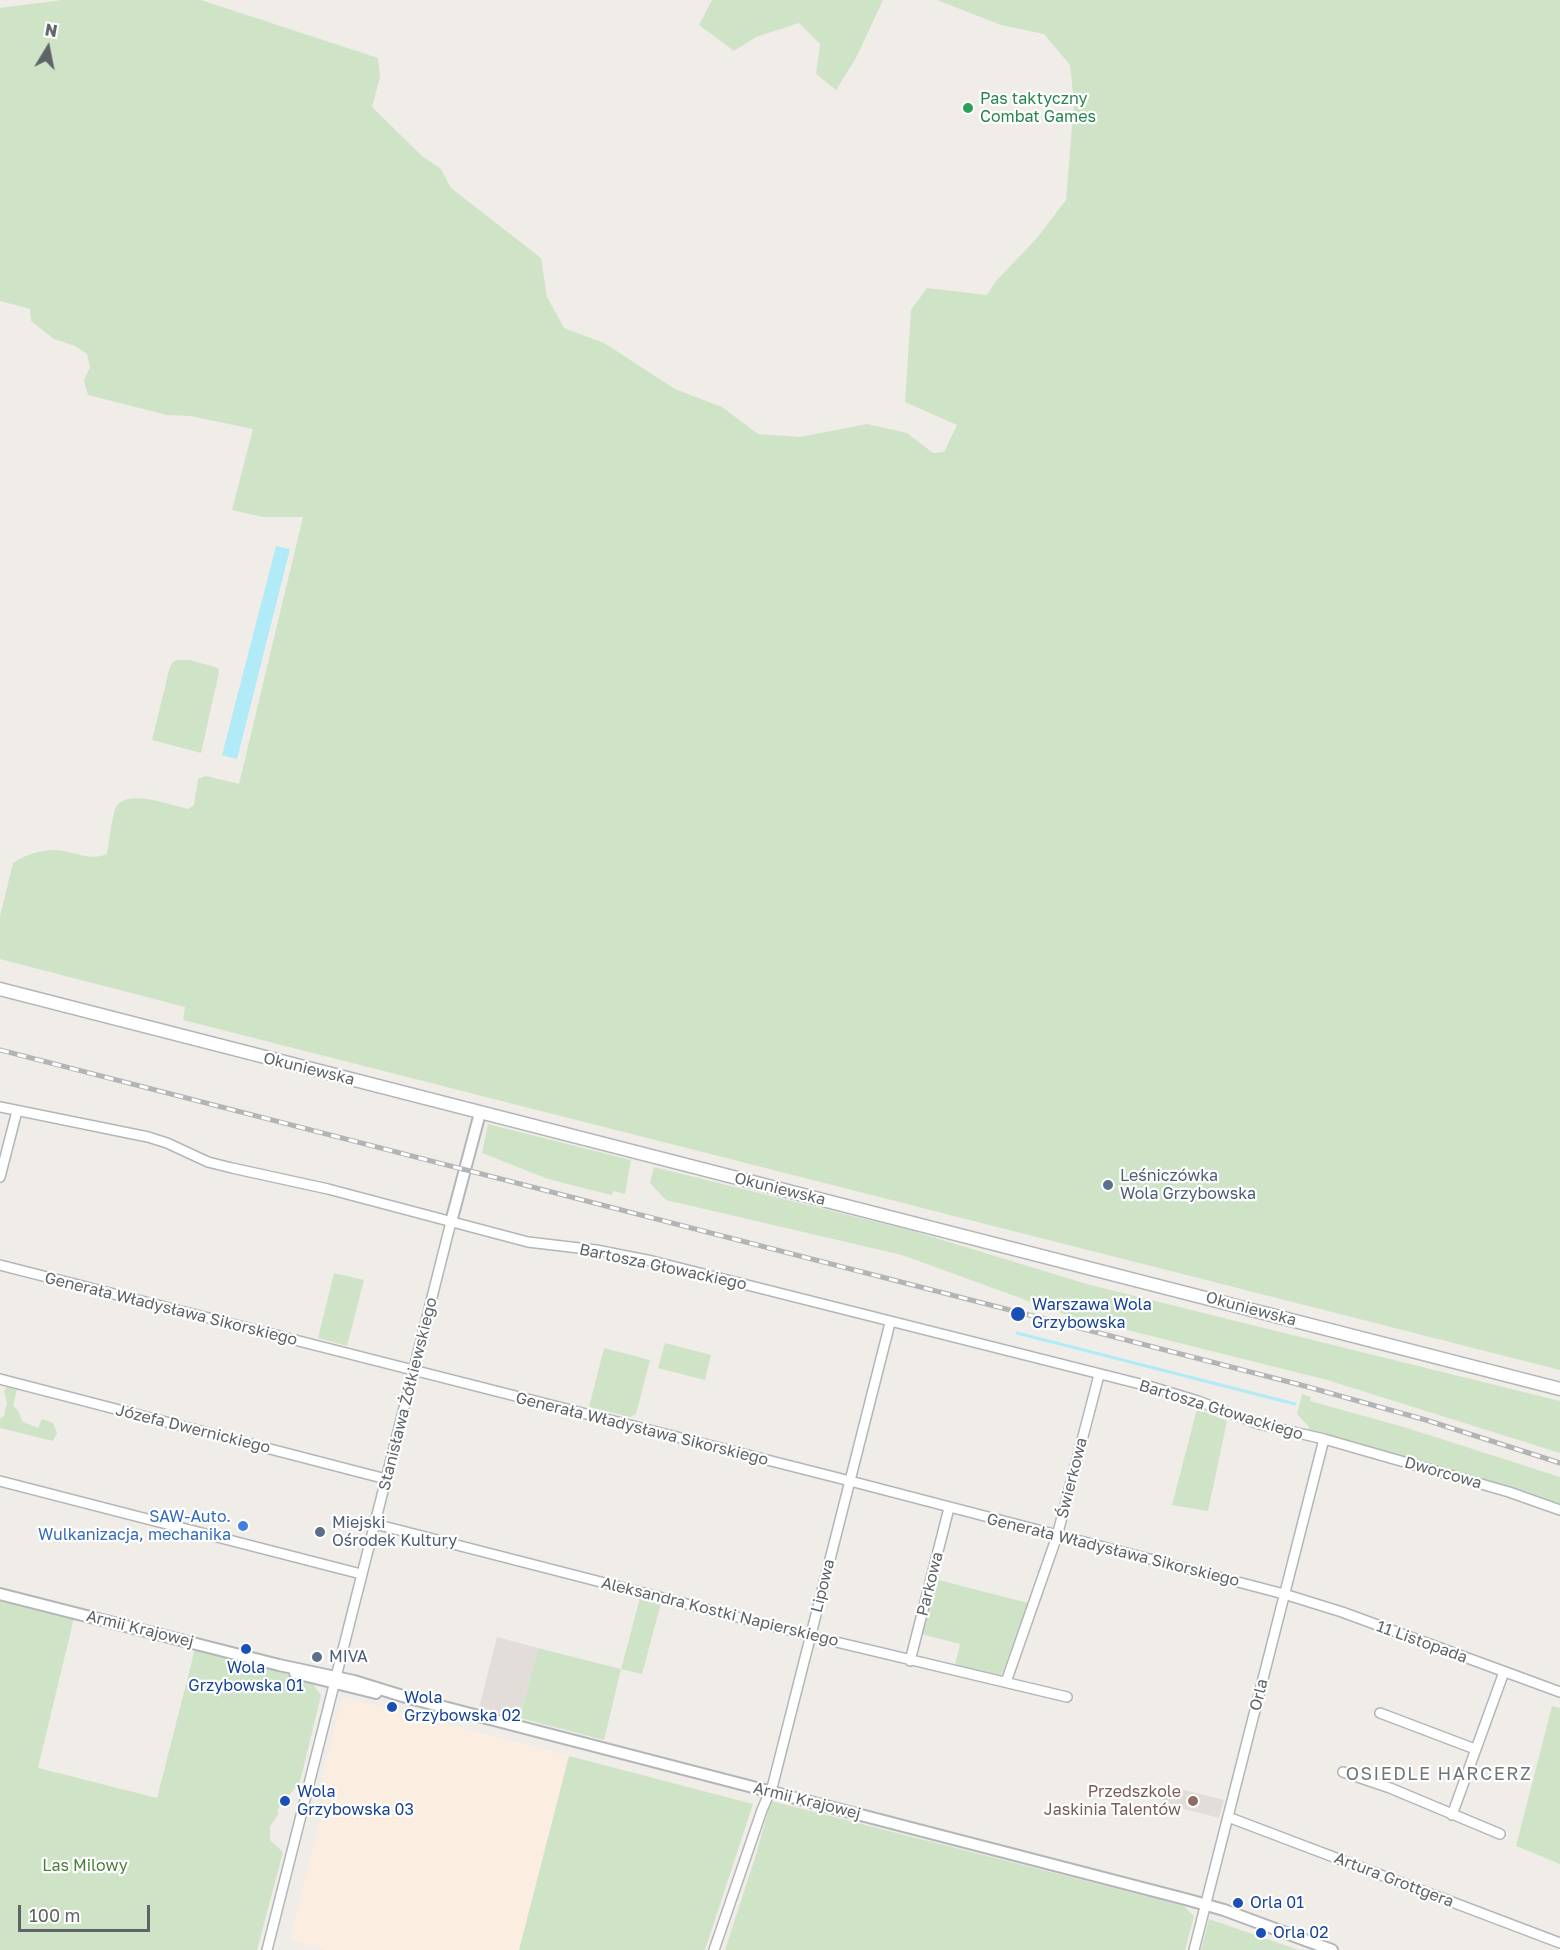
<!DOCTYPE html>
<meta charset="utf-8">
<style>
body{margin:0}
#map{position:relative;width:1560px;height:1950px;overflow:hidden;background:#f0ece8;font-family:"Golos Text",sans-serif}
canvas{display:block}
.north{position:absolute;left:18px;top:18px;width:60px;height:60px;-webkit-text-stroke:4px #fff;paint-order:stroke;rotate:10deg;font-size:16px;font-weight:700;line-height:24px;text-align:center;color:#5f6466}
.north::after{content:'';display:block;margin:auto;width:21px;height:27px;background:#5f6466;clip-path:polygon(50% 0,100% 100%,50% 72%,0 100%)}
.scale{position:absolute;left:18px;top:1905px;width:132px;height:27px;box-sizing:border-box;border:3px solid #5f6466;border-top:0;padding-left:8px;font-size:18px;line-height:21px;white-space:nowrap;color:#5f6466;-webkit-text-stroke:4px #fff;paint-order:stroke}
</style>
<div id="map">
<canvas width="1560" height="1950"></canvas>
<div class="north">N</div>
<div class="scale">100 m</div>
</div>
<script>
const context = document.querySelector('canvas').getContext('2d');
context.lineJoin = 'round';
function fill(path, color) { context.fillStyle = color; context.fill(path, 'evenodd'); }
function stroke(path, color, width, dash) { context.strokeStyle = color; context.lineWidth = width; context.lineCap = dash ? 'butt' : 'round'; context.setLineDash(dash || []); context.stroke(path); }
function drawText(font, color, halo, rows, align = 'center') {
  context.font = font + ' "Golos Text",sans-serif'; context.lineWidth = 4.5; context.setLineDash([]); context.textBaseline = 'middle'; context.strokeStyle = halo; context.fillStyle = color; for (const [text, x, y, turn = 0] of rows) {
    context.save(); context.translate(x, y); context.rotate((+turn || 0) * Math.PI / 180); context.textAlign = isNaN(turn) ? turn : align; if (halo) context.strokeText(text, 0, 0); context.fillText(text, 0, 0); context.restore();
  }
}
const commercial = new Path2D(`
 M343,1697l226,59 -50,194h-192l-37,-10 37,-147 -8,-3z`);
const education = new Path2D(`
 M497,1637l41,11 -18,70 -41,-10z
 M1165,1785l59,15 -5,18 -58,-15z`);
const green = new Path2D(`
 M62,0h139l177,58 2,19 -8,30 50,49 19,13 10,19 90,70 6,39 17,31 40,15 71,46 47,18 36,27 42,3 67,-13 40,9 26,20 11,-1 13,-27 -52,-23 6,-92 16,-22 60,7 9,-14 41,-43 29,-38 8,-97 -4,-38 -26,-31 -43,-9 -64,-25h623v1370l-1377,-350 2,-13 -185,-48v-43l13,-53c13,-8 26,-13 41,-13 19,0 34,12 53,4 2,-11 5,-38 9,-47 11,-19 55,-2 72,2l6,-4 4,-26 8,-3 33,8 64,-267h-40l-31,-7 21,-81 -63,-13 -23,-1 -79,-20 -4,-14 6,-14 -3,-13 -12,-8 -21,-7 -23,-18 -1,-12 -30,-8v-293z
 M712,0h171l-27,58 -20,32 -20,-16 4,-30 -21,-21 -43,14 -22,14 -35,-26z
 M176,660h14l28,8 1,4 -18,81 -49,-13 17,-70 3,-7z
 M488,1124l143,36 -6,34 -11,-3 -3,4 -63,-16 -66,-26z
 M654,1167l259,64 177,54 470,116v52l-233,-73 -260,-65 -165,-60 -236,-55 -16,-17z
 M334,1273l30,7 -17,66 -29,-8z
 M665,1343l46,12 -6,25 -47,-12z
 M604,1348l46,12 -14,54 -6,3 -41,-10z
 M7,1386l10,3 -4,17 4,3 6,13 15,6 4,-9 11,4 4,10 -4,8 -53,-13v-10l4,-2 3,-13 -3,-12z
 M1302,1394l9,3 -1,4 97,27 153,49v28l-59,-20 -193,-53 1,-5 -12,-13z
 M1197,1409l30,12 -19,90 -36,-6z
 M935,1579l93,24 -26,71 -4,2 -43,-11 5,-21 -39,-10z
 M640,1598l21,5 -19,71 -21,-5 -17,71 -84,-22 18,-70 83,21z
 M0,1600l74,18 -36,150 119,30 38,-149 84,22 33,12 9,12 -21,87 -23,28 2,3 -9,14v13l13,12 -26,98h-257z
 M1552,1706l8,2v156l-44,-18z
 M569,1756l184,48 -48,146h-186z
 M771,1801l413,105 10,10 -9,34h-460l30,-92z
 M1209,1919l90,31h-98z`);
const water = new Path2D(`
 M276,546l14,3 -53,210 -15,-4z`);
const stream = new Path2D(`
 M1017,1333l278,71`);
const minor = new Path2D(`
 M0,1107l148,30 19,6 41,19 24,6 96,21 200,53 68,8 56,11 500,126 46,14 61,23 65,15 185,53 51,18
 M0,1177l17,-66
 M0,1265l850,216 434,113 58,18 218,80
 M0,1379l386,100
 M0,1481l361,93
 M375,1524l436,112 256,61
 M910,1661l39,-153
 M1006,1682l51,-146 42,-161
 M1380,1713l95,36
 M1343,1772l47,16 110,46
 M1452,1815l52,-143
 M1228,1817l332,126
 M267,1950l184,-728
 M714,1950l48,-140 11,-26 117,-461
 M1194,1950l130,-511`);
const tertiary = new Path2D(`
 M451,1222l29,-109
 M0,1594l279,71 75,16 55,17 780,202 35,10 108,40
 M295,1673l81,20`);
const secondary = new Path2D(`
 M0,989l1560,400`);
const rail = new Path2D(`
 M0,1050l1301,335 125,35 134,43`);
const markers = [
 [968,108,6,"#2e9e5b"],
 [1108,1185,6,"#5c6f8a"],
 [1018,1314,8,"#1a4fb4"],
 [243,1526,6,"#3f7fe0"],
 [320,1532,6,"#5c6f8a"],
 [246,1649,6,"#1a4fb4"],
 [317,1657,6,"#5c6f8a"],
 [392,1707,6,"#1a4fb4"],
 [285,1801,6,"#1a4fb4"],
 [1193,1801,6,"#8d6e63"],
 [1238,1903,6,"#1a4fb4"],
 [1261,1933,6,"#1a4fb4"]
];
const leisureNames = [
 ["Pas taktyczny",980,99],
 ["Combat Games",980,117]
];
const streetNames = [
 ["Okuniewska",309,1069,14],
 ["Okuniewska",780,1189,14],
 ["Bartosza Głowackiego",663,1267,12],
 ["Generała Władysława Sikorskiego",171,1309,14],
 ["Okuniewska",1251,1309,15],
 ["Stanisława Żółkiewskiego",408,1394,-76],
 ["Bartosza Głowackiego",1221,1410,17],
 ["Józefa Dwernickiego",193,1429,14],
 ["Generała Władysława Sikorskiego",642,1429,14],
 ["Dworcowa",1443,1473,16],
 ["Świerkowa",1072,1478,-76],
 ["Generała Władysława Sikorskiego",1113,1550,14],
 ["Parkowa",930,1584,-76],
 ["Lipowa",823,1586,-76],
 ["Aleksandra Kostki Napierskiego",720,1612,14],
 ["Armii Krajowej",140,1629,14],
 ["11 Listopada",1422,1642,20],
 ["Orla",1259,1695,-76],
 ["Armii Krajowej",807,1801,14],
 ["Artura Grottgera",1394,1880,21]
];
const serviceNames = [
 ["Leśniczówka",1120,1176],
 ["Wola Grzybowska",1120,1194],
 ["Miejski",332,1523],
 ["Ośrodek Kultury",332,1541],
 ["MIVA",329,1657]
];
const transitNames = [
 ["Warszawa Wola",1032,1305],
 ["Grzybowska",1032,1323],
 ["Wola",246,1668,"center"],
 ["Grzybowska 01",246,1686,"center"],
 ["Wola",404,1698],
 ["Grzybowska 02",404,1716],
 ["Wola",297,1792],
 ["Grzybowska 03",297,1810],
 ["Orla 01",1250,1903],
 ["Orla 02",1273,1933]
];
const shopNames = [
 ["SAW-Auto.",231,1517],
 ["Wulkanizacja, mechanika",231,1535]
];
const educationNames = [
 ["Przedszkole",1181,1792],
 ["Jaskinia Talentów",1181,1810]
];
const parkNames = [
 ["Las Milowy",85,1866]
];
const neighbourhoodNames = [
 ["OSIEDLE HARCERZ",1439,1774]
];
fill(commercial, '#fbeee1');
fill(education, '#e2ddd9');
fill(green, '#cfe4c7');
fill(water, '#b0ebf7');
stroke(stream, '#b0ebf7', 3);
stroke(minor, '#b3b6b8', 12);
stroke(tertiary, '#b3b6b8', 14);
stroke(secondary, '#b2b6b9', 15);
stroke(minor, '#fff', 9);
stroke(tertiary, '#fff', 10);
stroke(secondary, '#fff', 12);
stroke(rail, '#b3b4b4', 5);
stroke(rail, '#fff', 3, [9]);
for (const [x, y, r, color] of markers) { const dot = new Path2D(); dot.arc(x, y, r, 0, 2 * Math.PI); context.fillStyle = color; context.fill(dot); stroke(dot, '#fff', 2); }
drawText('16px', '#27864d', '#fff', leisureNames, 'left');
drawText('16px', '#5f6466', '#fff', streetNames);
drawText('16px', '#4e5e75', '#fff', serviceNames, 'left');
drawText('16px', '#164399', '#fff', transitNames, 'left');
drawText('16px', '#366cbe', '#fff', shopNames, 'right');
drawText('16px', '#785e54', '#fff', educationNames, 'right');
drawText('16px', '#4b7f3d', '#fff', parkNames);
context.letterSpacing = '1.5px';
drawText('18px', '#707678', '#fff', neighbourhoodNames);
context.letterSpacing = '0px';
</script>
